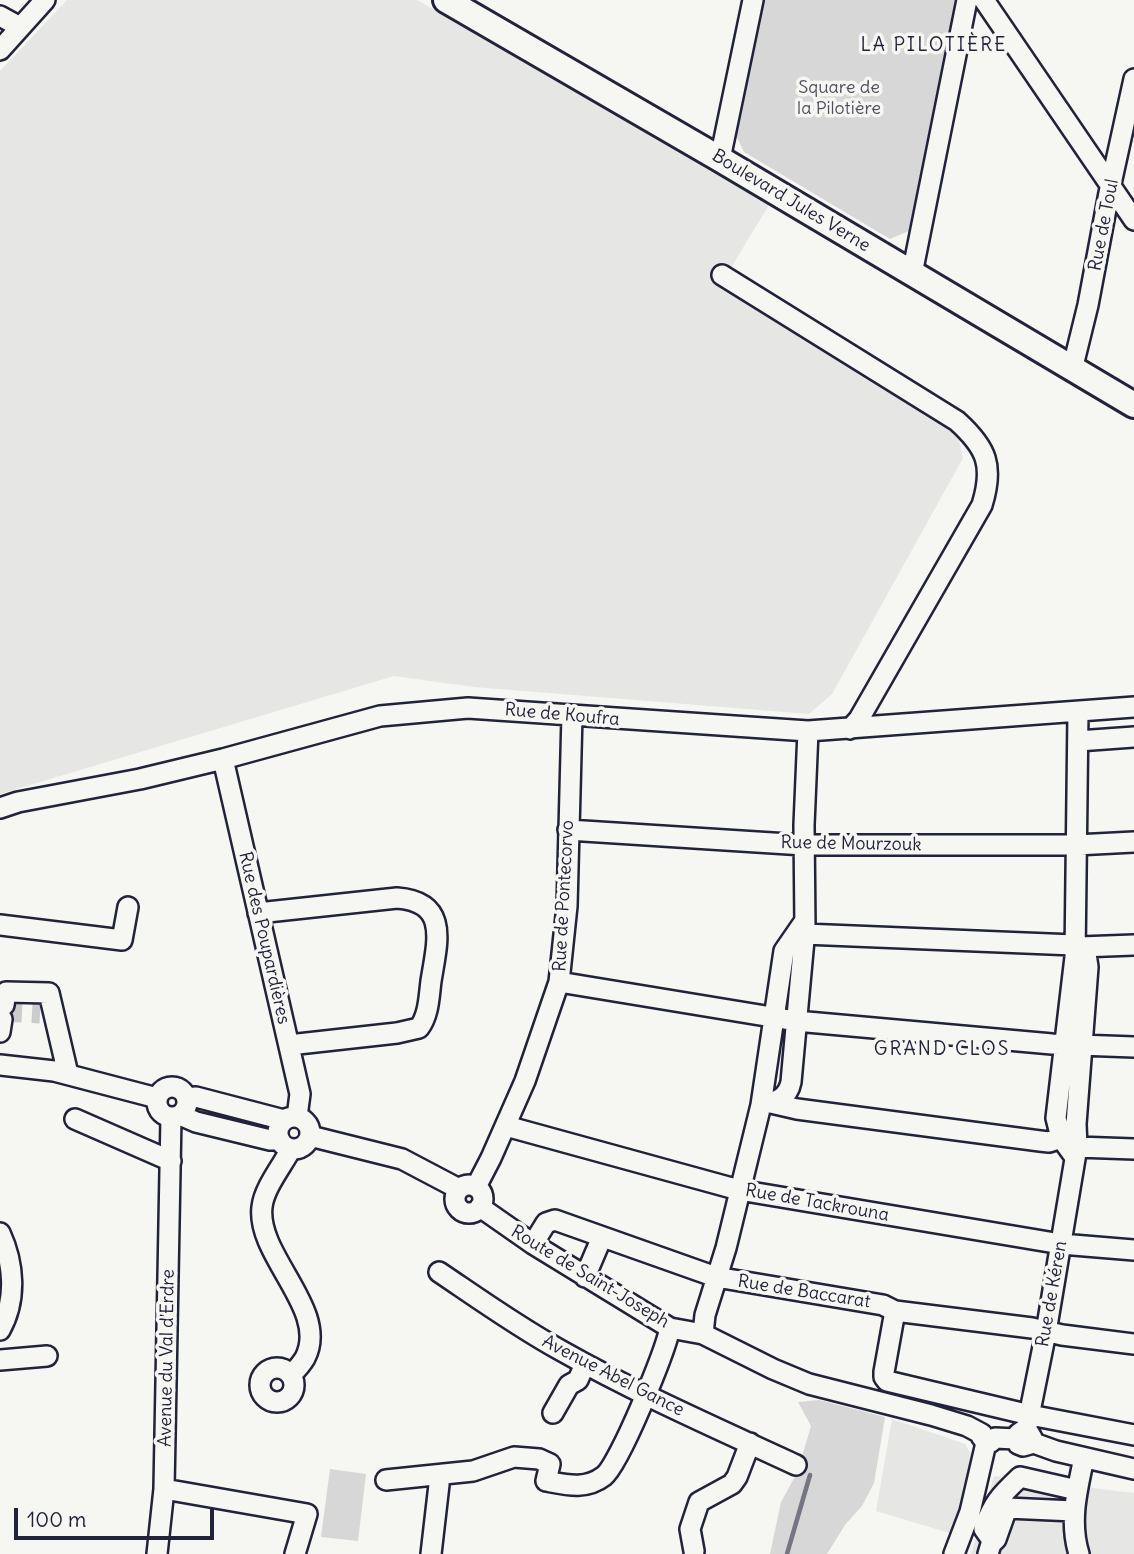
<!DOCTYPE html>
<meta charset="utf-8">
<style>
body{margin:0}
#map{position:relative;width:1134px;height:1554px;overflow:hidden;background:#f6f6f2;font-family:Delius,sans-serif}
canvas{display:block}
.scale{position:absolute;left:14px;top:1508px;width:200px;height:32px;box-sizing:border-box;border:4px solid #22223b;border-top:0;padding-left:9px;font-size:21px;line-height:24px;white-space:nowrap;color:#22223b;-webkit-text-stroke:5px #f6f6f2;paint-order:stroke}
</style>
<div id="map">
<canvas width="1134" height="1554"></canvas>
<div class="scale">100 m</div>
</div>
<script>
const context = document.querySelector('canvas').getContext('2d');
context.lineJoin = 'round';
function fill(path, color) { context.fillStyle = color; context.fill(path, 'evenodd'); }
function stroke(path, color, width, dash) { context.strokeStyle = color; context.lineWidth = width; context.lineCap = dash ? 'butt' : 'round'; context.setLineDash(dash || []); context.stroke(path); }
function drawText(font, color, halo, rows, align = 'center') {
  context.font = font + ' Delius,sans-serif'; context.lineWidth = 7; context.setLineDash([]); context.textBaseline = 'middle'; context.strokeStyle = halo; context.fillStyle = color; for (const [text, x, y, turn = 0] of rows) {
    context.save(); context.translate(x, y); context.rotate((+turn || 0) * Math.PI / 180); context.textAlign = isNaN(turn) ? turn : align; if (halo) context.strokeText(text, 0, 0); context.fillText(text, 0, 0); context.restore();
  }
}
const built = new Path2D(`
 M67,0h350l352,205 -48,79 236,147 6,27 -131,236 -23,20 -335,-27 -80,-11 -394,118v-723z
 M892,1419l73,25 6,10 -10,54 -8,26 -77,-23z
 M994,1476l140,17v61h-163z`);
const green = new Path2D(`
 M763,0h194l-48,231 -19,8 -146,-87 -9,-19z
 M819,1400l66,17 -11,66 -12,23 -17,19 -18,29h-57l11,-52 16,-29 14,-47 -13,-24z
 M330,1469l36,5 -8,67 -37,-4z`);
const stream = new Path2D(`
 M787,1554l23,-79`);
const minorTunnel = new Path2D(`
 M3,1012l37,2`);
const minor = new Path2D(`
 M984,0l150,220
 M0,16l20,11
 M0,50l45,-50
 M720,159l33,-159
 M912,274l55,-274
 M722,275l235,146c30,27 37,45 25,84l-123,214 -9,10
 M1072,370l16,-65 21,-112 25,-114
 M1078,741l56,-4
 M223,759l77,335 -3,23
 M0,808l18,-6 122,-23 83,-20 157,-43 88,-8 340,23 326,-24
 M568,830l236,15h272l58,-3
 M258,913l139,-15c53,4 40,45 34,83 -2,15 -2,34 -12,47l-22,5 -108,12
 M0,925l122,15 6,-33
 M804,934l270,11 6,2 6,7 2,13 -12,157 1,23 -31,185 -20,99
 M1080,947l54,-2
 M559,982l237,39 256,23 82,3
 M4,1005l2,-13 43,1 19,81
 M0,1032l2,-13
 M0,1065l54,6 103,27
 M157 1102a15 15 0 1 1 30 0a15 15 0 1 1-30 0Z
 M188,1098l8,-1 88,23
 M771,1103l26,6 243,32 9,1 12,-4
 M761,1105c15,-3 27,-7 30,-23l14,-153 -1,-104 4,-94
 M180,1115l16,7 74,18h9
 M278 1133a16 16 0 1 1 32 0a16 16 0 1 1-32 0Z
 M75,1119l96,42
 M506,1126l233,64 322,54 73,6
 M310,1136l92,23 57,30
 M1077,1147l57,2
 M291,1149c-9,17 -27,39 -29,58 -6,49 68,103 43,151 -4,7 -9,12 -14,17
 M1074,1156l-13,-18 -5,-20 19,-161 3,-245
 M455 1199a14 14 0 1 1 28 0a14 14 0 1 1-28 0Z
 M476,1187l15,-29 34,-77 34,-99 8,-76 5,-191
 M480,1207l53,37 137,84 33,6 70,35 36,15 122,31 36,11 15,8
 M0,1233c14,30 17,67 0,97
 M533,1244l13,-21 9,-3 161,57 167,28 12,6 137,17 30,7 72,9
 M439,1272c40,27 79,55 121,78 76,43 156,78 236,115
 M585,1277l17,-40
 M895,1311l-11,61v5l3,4 143,34 104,20
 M703,1334l2,-19 21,-67 35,-143 23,-154 20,-29
 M0,1360l47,-4
 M260 1385a17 17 0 1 1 34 0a17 17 0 1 1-34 0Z
 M553,1413l16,-28 9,-5 7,-16
 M981,1436l5,7 5,-1 4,-4 21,1 2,5 5,2 7,-2 2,-6 -3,-5 -7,-2 -4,3
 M1031,1442l25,9 78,18
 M386,1480l87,-9 41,-14 25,2 11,5 -4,17c21,4 40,9 58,-5 16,-13 61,-124 66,-148
 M164,1489l143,25 -12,40
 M996,1539l-7,-3 -5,-7c8,-25 17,-34 36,-52l57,13
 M694,1551l-4,-22 9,-27 33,-18 5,-7 13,-34
 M157,1554l7,-65 7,-372
 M431,1554l9,-78
 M954,1554l16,-42 16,-69
 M988,1554l3,-10 5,-5 11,-31 67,3
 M1079,1554c-10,-32 -2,-64 5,-96`);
const major = new Path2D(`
 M446,0l274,159 414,246`);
const parkNames = [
 ["Square de",839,88],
 ["la Pilotière",839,109]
];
const streetNames = [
 ["Boulevard Jules Verne",791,201,31],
 ["Rue de Toul",1104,225,-79],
 ["Rue de Koufra",562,715,5],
 ["Rue de Mourzouk",851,844,1],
 ["Rue de Pontecorvo",564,896,-87],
 ["Rue des Poupardières",264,938,77],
 ["Rue de Tackrouna",817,1203,10],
 ["Route de Saint-Joseph",590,1277,31],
 ["Rue de Baccarat",804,1292,9],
 ["Rue de Kéren",1052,1294,-80],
 ["Avenue du Val d'Erdre",167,1358,-89],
 ["Avenue Abel Gance",613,1376,27]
];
const neighbourhoodNames = [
 ["LA PILOTIÈRE",934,46],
 ["GRAND CLOS",942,1050]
];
fill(built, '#e6e6e4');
fill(green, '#d7d7d7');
stroke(stream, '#757583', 4.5);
stroke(minorTunnel, '#cccccd', 19, [19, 10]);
stroke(minor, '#22223b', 24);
stroke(major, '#22223b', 30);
stroke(minor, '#f6f6f2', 19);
stroke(major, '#f6f6f2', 24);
drawText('18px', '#4f4f62', '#f6f6f2', parkNames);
drawText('18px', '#22223b', '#f6f6f2', streetNames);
context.letterSpacing = '2px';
drawText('19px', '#22223b', '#f6f6f2', neighbourhoodNames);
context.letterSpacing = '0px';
</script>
